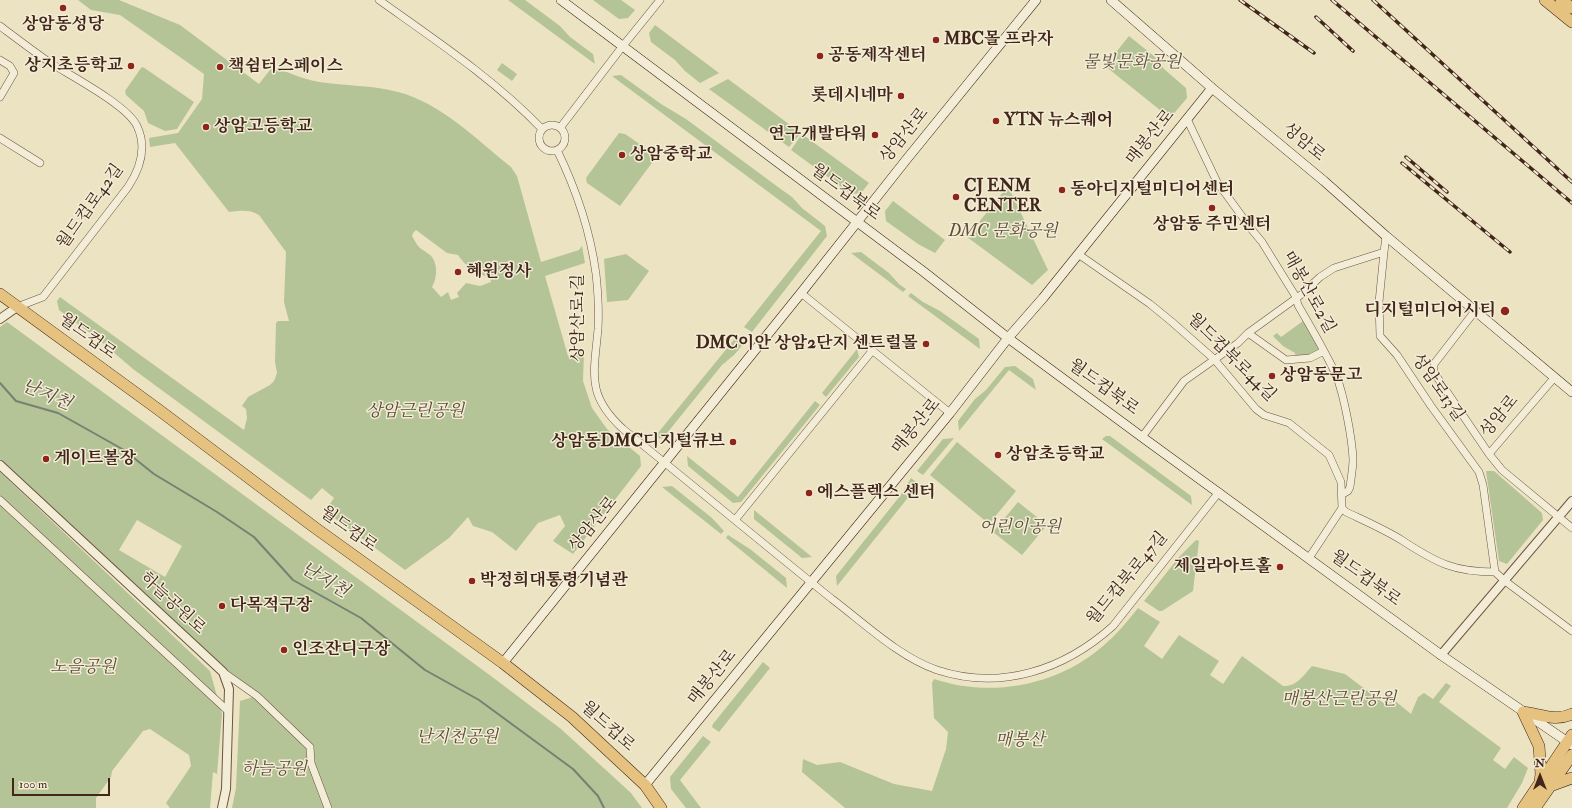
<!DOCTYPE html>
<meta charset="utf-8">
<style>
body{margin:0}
#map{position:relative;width:1572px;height:808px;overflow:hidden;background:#ece3c2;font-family:"IM FELL Double Pica",serif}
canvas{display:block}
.north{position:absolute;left:1520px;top:756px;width:40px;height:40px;-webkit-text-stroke:3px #f3edd7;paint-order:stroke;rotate:0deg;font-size:11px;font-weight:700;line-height:16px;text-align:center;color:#422619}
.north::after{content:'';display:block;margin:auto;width:14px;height:18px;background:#422619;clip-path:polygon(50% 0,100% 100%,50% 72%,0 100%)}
.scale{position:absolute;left:12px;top:778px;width:98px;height:18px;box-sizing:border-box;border:2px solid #422619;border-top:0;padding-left:5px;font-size:12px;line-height:14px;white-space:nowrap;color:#422619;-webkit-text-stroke:3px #f3edd7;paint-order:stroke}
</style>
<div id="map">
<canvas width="1572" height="808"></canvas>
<div class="north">N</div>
<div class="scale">100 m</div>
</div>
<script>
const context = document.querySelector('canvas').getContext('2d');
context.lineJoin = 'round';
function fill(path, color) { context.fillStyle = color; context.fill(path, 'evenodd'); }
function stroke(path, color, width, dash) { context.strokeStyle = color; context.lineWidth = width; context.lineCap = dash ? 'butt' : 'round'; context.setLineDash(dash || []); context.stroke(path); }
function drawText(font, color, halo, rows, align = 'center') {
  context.font = font + ' "IM FELL Double Pica","Noto Serif KR",serif'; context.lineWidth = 3; context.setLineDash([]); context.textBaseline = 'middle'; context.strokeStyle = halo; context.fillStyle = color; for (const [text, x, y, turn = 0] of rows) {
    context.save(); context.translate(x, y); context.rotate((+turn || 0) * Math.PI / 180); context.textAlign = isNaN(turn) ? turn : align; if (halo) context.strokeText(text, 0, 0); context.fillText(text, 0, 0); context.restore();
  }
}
const green = new Path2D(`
 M78,0h41l61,25 79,59 14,-18c15,7 30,13 46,16 26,4 53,3 79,10 43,11 79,48 113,75l6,9 24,86 38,-12 3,-4 3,17 -40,13 23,80 16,-4 -1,29 9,27 15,21 33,27 1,10 -68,88 -20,-13 12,-15 -5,-11 -22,8 -22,28 -24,-19 -19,-6 -5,-9 -19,21 -44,32 -80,-59 9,-13 -12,-10 -11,12 -178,-131 -35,-30 -39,-29 -2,-9 3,-4 184,133 3,-12 -1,-9 -4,-3 6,-9 22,-12 4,-4 3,-8 -2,-11 1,-39 2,-2h11l-5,-19 2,-50 -27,-37c-10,-6 -19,-4 -30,-3l-54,-69 -25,4 -1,-9 29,-5 24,-34 2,-25 -84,-59 -29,-5zM416,230l31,23 11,2c7,10 18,21 31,21l2,6 -11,4 -14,-3 -9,10 2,4 -8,3 -3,-8 -7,5 -9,-10c5,-8 6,-22 0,-30 -3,-4 -9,-6 -13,-10 -3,-3 -5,-8 -7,-11l1,-3z
 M508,0h17l35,26 10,11 23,17 2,10z
 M593,0h28l14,10 -7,8 -9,1z
 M655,25l64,48 -19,10 -15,-12 -10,-11 -24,-18 -2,-9z
 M1129,36l26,21 9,12 22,19 1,10 -17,20 -65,-52z
 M502,63l15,11 -5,7 -15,-11z
 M143,67l51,35 -17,27 -12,2 -17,-8 -4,-12 -18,-16 -1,-4 16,-23z
 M621,75l40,29 25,15 92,68 14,10 10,11 23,18 2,10 -75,96 -8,-5 77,-96 -209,-155z
 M728,79l73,54 -12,14 -80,-58z
 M619,133l6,1 32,22 -37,50 -33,-23 -1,-5z
 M802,134l67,49 -8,10 -10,1 -60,-44z
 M1008,186l40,84 -16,15 -65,-48z
 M893,201l52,39 -10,13 -17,-9 -32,-23 -1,-10z
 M861,252l28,21 10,11 7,5 -3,3 -52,-39z
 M626,254l23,17 -21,29 -21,2 -3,-43z
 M911,293l12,9 17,9 39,28 1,10 -72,-53z
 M1303,321l16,28 -1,3 -8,5h-14l-1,-4 -12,-7 -10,-10 4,-3 4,4z
 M7,322l484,354 70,53 70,64 11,15h-410l4,-20 4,-87 16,-5 -33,-24 -135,-126 -88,-87v-132zM137,520l45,26 -17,31 -46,-27z
 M737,336l8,6 -11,13 -12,10 -59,73 -10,1z
 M857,349l2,8 -33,40 -4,-4z
 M1015,366l18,13 3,11 -27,-20 -50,61 -1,-10 17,-22 11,-9 19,-23z
 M815,401l5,4 -79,97 -8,1 -45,-37 -1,-10 51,41z
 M1106,436h4l81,60 1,9 -90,-66z
 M954,438l-31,37 -6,-4 26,-32z
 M957,442l59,49 -27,33 -59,-49z
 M1486,471h8l48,42 1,7 -36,44 -8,-3z
 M0,472l210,199 12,43 -5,60 -4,-2 -3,36h-40l-4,-5 25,-37 -2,-11 -39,-26 -7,2 -31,40 -1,6 -15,21v10h-96z
 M911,478l8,6 -82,102 -1,-10 64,-80z
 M672,486l40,32 12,13 -3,3 -59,-47z
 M1018,502l29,23 -25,30 -29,-23z
 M754,510l58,47 -10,1 -48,-39z
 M728,535l22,14 36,29 1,10 -61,-50z
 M1196,540l3,1 -6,50 -31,20h-3l-15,-10 35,-44z
 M1138,608l22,14 -16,24 18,13 17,-24 40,26 -9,14 13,9 19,-28 41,30c13,1 21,-11 29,-20l33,8 41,31 8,-5 17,14 7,-17 6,-4 9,6 13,-16 5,3 -12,16 62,46 -8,12 12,9 9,-12 14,11 -6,15 -15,25h-662l-43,-36 1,-13 14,6 23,-3 54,22 38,7 14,-42 2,-17 -14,-14 -2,-35 2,-4c57,19 123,7 169,-33 13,-11 24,-24 35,-38z
 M763,662l7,6 -51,64 -7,-5 1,-3z
 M703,736l8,6 -31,38 21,28h-15l-15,-19 -1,-12z`);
const stream = new Path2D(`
 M0,383l16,18 42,12 66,37 30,24 63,38 37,25 39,43 68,38 64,52 54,30 94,69 25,27 6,12`);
const minor = new Path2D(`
 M379,0c56,40 115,79 163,129
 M0,26c16,12 33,25 49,36 22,14 78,43 88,64 10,21 3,43 -9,61l-85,110 -26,10
 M0,60l10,6 4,7 -14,24
 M1187,119l30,63 35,48 10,12 34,55 2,8c13,23 27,46 38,70 8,20 16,63 17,84 0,9 -2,19 -3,28l-2,4 -7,4
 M539 138a13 13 0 1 1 26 0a13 13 0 1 1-26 0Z
 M560,128l62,-81 38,-47
 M0,138l40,25
 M557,150c20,41 33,79 39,124 2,18 3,37 2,55 -4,45 -12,66 25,100 70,56 139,114 209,170 32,24 67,58 105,71 64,21 127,0 176,-44l106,-134
 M1384,252l-5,50 1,34 17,19 34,51 48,66 4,13 12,87 10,9 67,50
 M1078,254l72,50 22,18 42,37 42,50 8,6 25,8 40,32 12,27 1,26 -33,50
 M801,293l149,120
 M1475,311l-41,53v8l3,5 52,77 65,-76
 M1248,333l38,27 24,-2 14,-7
 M1142,437l42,-56 54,-38 10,-10 54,-39 18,-17 14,-9 50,-16 2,-16
 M1489,454l13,16 70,58
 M0,500l228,211
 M1342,508l4,4c19,9 40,18 57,29 34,22 51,31 92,31
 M735,520l137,-169
 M223,672l34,24 53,51 1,16 17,45`);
const tertiary = new Path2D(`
 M0,319l17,-12
 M0,465l223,207 6,17 -3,100 -4,19
 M1441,655l131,-154`);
const secondary = new Path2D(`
 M561,0l363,272 84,66 134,99 299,218 131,90
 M1111,0l101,88 112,93 62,55 186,156
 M503,663l298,-370 105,-133 130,-160
 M645,785l305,-372 58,-75 35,-40 169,-210`);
const primary = new Path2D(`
 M1545,0l27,22
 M1561,0l11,8
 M0,294l159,116 155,117 189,136 69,54 73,68 16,23
 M1540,782l1,-8 -2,-28 -16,-34c17,2 33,10 49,2
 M1550,786l22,-8
 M1523,808l49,-73
 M1535,808l37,-53`);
const rail = new Path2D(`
 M1240,0l74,53
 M1332,0l240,203
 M1373,0l199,182
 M1316,17l37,34
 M1406,157l41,35
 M1402,163l108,89`);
const markers = [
 [63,8,4,"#8f2418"],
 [936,40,4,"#8f2418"],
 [820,56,4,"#8f2418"],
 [131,66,4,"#8f2418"],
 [220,67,4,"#8f2418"],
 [901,96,4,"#8f2418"],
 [996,121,4,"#8f2418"],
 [206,127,4,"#8f2418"],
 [875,135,4,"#8f2418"],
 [622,155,4,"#8f2418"],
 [1062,190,4,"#8f2418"],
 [956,197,4,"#8f2418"],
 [1212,208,4,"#8f2418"],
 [458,272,4,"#8f2418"],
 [1505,311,5,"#8f2418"],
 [926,344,4,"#8f2418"],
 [1272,376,4,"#8f2418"],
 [733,442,4,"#8f2418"],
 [998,455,4,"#8f2418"],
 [46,459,4,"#8f2418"],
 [809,493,4,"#8f2418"],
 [1280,567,4,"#8f2418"],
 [472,581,4,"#8f2418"],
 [222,606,4,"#8f2418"],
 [284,650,4,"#8f2418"]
];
const poiNames = [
 ["상암동성당",63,25,"center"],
 ["MBC몰 프라자",944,40],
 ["공동제작센터",828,56],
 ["상지초등학교",123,66,"right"],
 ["책쉼터스페이스",228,67],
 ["롯데시네마",893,96,"right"],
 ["YTN 뉴스퀘어",1004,121],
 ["상암고등학교",214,127],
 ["연구개발타워",867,135,"right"],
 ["상암중학교",630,155],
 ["CJ ENM",964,187],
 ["CENTER",964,207],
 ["동아디지털미디어센터",1070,190],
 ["상암동 주민센터",1212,225,"center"],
 ["혜원정사",466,272],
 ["디지털미디어시티",1496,311,"right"],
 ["DMC이안 상암2단지 센트럴몰",918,344,"right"],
 ["상암동문고",1280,376],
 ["상암동DMC디지털큐브",725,442,"right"],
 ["상암초등학교",1006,455],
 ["게이트볼장",54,459],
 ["에스플렉스 센터",817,493],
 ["제일라아트홀",1272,567,"right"],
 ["박정희대통령기념관",480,581],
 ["다목적구장",230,606],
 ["인조잔디구장",292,650]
];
const parkNames = [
 ["물빛문화공원",1132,63],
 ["DMC 문화공원",1003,232],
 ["상암근린공원",415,412],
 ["어린이공원",1020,528],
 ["노을공원",83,668],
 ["매봉산근린공원",1339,700],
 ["난지천공원",457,738],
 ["매봉산",1020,741],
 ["하늘공원",274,770]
];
const streetNames = [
 ["상암산로",905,136,-51],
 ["매봉산로",1151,138,-51],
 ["성암로",1303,143,40],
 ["월드컵북로",845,193,37],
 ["월드컵로42길",91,207,-54],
 ["매봉산로2길",1308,293,61],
 ["상암산로1길",579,318,-90],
 ["월드컵로",87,337,36],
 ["월드컵북로44길",1231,358,45],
 ["월드컵북로",1103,388,36],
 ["성암로13길",1437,388,55],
 ["성암로",1500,417,-50],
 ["매봉산로",917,427,-51],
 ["상암산로",594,525,-51],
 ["월드컵로",348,530,36],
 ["월드컵북로47길",1128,579,-50],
 ["월드컵북로",1365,579,36],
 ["하늘공원로",172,604,43],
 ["매봉산로",713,678,-51],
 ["월드컵로",607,727,42]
];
const waterNames = [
 ["난지천",46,396,23],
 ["난지천",324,581,31]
];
fill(green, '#b4c496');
stroke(stream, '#768173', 2);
stroke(minor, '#6c5543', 8);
stroke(tertiary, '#6c5543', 10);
stroke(secondary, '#422619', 10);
stroke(primary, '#422619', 12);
stroke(minor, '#f3edd7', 7);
stroke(tertiary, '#f3edd7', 8);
stroke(secondary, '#f3edd7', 9);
stroke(primary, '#e6c281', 11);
stroke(rail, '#422619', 3.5);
stroke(rail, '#f3edd7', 2, [6]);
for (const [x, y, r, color] of markers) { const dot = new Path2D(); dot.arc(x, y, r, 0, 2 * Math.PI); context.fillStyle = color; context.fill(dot); stroke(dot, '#f3edd7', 1.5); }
drawText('bold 17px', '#422619', '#f3edd7', poiNames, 'left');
drawText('italic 17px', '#5e4e38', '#f3edd7', parkNames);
drawText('17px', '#422619', '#f3edd7', streetNames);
drawText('italic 18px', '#584c3e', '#f3edd7', waterNames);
</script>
